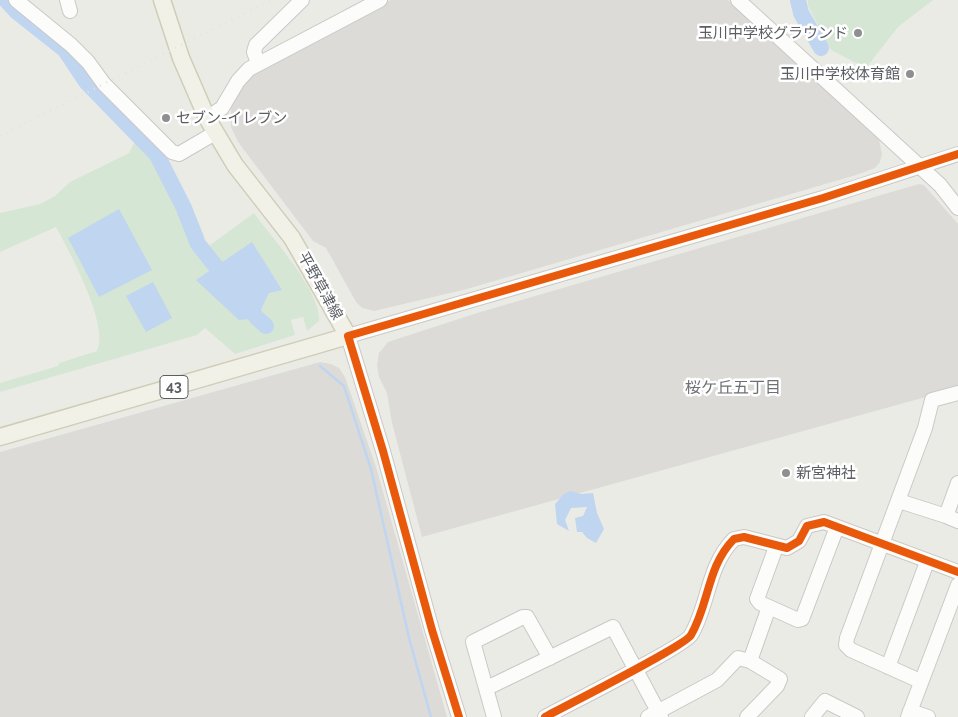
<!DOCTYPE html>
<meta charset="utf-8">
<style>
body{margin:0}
canvas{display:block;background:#ebebe6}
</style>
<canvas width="958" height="717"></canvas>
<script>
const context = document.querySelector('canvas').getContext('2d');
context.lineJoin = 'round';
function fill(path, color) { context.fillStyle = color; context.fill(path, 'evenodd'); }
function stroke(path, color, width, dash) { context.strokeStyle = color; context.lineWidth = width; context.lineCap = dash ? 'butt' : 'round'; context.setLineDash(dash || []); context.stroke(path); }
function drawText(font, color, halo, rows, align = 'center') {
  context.font = font + ' Raleway,"Noto Sans JP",sans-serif'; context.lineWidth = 5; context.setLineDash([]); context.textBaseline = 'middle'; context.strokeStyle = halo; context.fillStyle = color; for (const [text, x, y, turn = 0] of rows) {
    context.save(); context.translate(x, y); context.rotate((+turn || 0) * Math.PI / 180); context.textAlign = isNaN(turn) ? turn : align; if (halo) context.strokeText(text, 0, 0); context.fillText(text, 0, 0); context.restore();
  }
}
const industrial = new Path2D(`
 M391,0h337l151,140 3,14 -2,8 -5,6 -19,7 -389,114 -93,22 -12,-3 -6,-6 -30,-54 -13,-7 -75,-99 -7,-15v-19l8,-18 15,-17z
 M919,184l5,1 34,39v164l-536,149 -30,-114 -5,-30 -8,-16 -2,-12 2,-12 9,-11 89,-29z
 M320,362l11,2 8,4 6,9 31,90 71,250h-447v-265z`);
const green = new Path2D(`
 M808,0h125l-35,27 -32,41 -35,-18 -23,-44z
 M141,142l10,10 30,57 10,-5 13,32 -4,5 6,7 48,-35c18,25 68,79 65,108l-12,10 -4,-14 -12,3 4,15 -60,19 -30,-26 -8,7 -197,57v-9l58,-17 1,-3 38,-12c13,-25 -28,-100 -41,-124l-56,25v-39l40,-9 15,-8 15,-14 59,-29 5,-10zM196,280l73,13 -12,25z`);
const water = new Path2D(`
 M119,209l33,61 -53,27 -31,-59z
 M252,242l30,48 -13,3 -12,25 -18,2 -43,-40z
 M153,282l19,36 -26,14 -20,-36z
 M570,491l11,3 12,-1 4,20 7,16 -8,14 -9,-5 -5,-6h-5l-2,-14 8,-2 4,-9 -16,1 -6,12 4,11 -12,-7 -2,-20 9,-10z`);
const stream = new Path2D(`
 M320,366l24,20 27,83 38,169 22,79`);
const river = new Path2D(`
 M6,0l11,12 48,38 22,33 70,72 26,51 15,38 31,39
 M798,0l3,13 20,35
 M245,302l12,16 9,8`);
const minor = new Path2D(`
 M16,0l55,45 17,17 16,22 68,68 7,2 36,-21
 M67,0l3,11
 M738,0l202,185 18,23
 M258,63l-4,-11 2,-7 46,-45
 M207,118l15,-10 16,-27 11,-12 131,-69
 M958,483l-12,33 12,5
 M899,501l47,15
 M776,547l-19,52 3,4 38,17 4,-1 35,-92
 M750,661l19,-54
 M888,667l39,-105
 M920,681l-69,-31 -5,-5 1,-7 78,-210 7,-28 26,-7
 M487,688l126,-61 48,90
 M910,711l18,6
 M459,717l-27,-87 -49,-179 -35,-115 475,-138 135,-44
 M494,717l-21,-75 50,-25h4l23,41
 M545,717c20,-11 140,-71 146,-82 18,-30 16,-69 43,-96l10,-2 43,11 12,-7 8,-15 17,-4 134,50
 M648,717l69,-37 21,-22 12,3 30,18 -3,7 -30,31
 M812,717l13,-16 32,16
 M908,717l50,-132`);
const major = new Path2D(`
 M0,437l348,-101 -56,-98 -57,-73 -28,-47 -26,-60 -19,-58`);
const rail = new Path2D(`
 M0,136l271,-136`);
const cycleway = new Path2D(`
 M459,717l-27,-87 -49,-179 -35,-115 475,-138 135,-44
 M545,717c20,-11 140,-71 146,-82 18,-30 16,-69 43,-96l10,-2 43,11 12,-7 8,-15 17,-4 134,50`);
const markers = [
 [858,33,5,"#8e8f91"],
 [910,74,5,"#8e8f91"],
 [166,118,5,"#8e8f91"],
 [786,473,5,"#8e8f91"]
];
const shields = [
 [174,387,28]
];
const shieldNames = [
 ["43",174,387]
];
const poiNames = [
 ["玉川中学校グラウンド",848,33],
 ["玉川中学校体育館",900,74],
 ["セブン-イレブン",176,118,"left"],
 ["新宮神社",796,473,"left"]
];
const streetNames = [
 ["平野草津線",320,286,61]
];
const neighbourhoodNames = [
 ["桜ケ丘五丁目",733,388]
];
fill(industrial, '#dcdbd7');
fill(green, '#d5e6d5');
fill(water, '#bfd5f0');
stroke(stream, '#bfd5f0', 2.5);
stroke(river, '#bfd5f0', 16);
stroke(minor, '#c8c9c8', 16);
stroke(major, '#d0cdb7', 19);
stroke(minor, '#fcfcfb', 14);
stroke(major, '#f1f1e8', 16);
stroke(rail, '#e2e2e2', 2.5, [1, 6]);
stroke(cycleway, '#e8590c', 8);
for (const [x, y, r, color] of markers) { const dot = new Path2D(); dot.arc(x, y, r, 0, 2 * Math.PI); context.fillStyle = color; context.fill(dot); stroke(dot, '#fff', 2); }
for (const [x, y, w] of shields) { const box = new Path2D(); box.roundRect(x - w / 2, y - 11.5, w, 23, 4); context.fillStyle = '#fff'; context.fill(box); stroke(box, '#5c5e63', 1); }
drawText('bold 14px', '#5c5e63', null, shieldNames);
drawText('15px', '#5c5e63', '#fff', poiNames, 'right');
drawText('15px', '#5c5e63', '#fff', streetNames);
drawText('16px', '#6d7074', '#fff', neighbourhoodNames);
</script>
